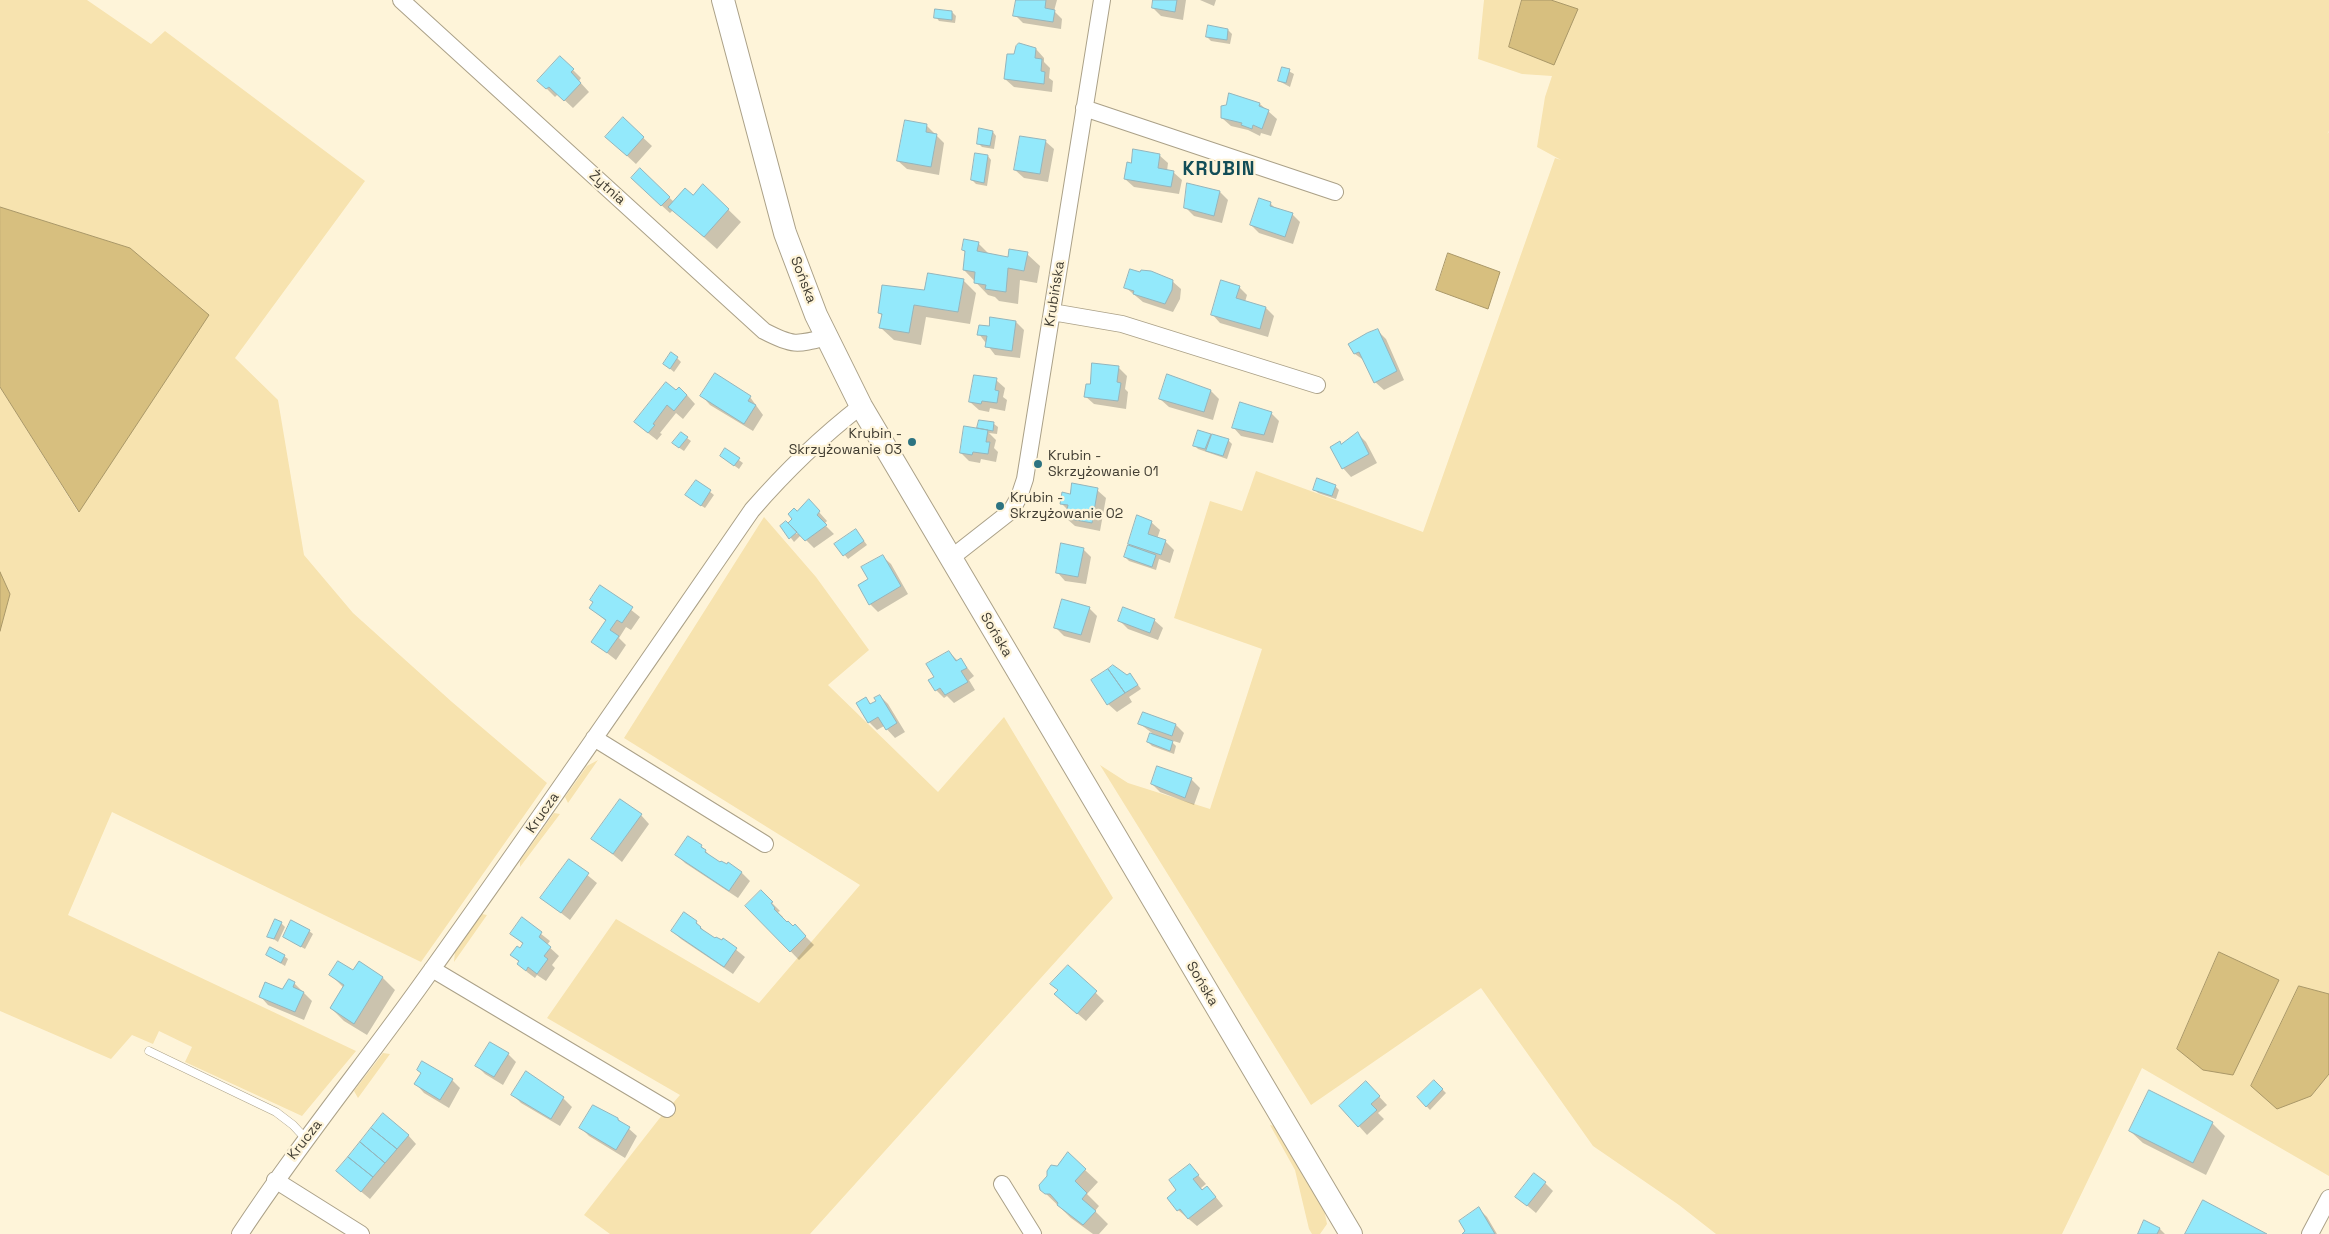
<!DOCTYPE html>
<meta charset="utf-8">
<style>
body{margin:0}
canvas{display:block;background:#fef4d9}
</style>
<canvas width="2329" height="1234"></canvas>
<script>
const context = document.querySelector('canvas').getContext('2d');
context.lineJoin = 'round';
function fill(path, color) { context.fillStyle = color; context.fill(path, 'evenodd'); }
function stroke(path, color, width, dash) { context.strokeStyle = color; context.lineWidth = width; context.lineCap = dash ? 'butt' : 'round'; context.setLineDash(dash || []); context.stroke(path); }
function drawText(font, color, halo, rows, align = 'center') {
  context.font = font + ' "Space Grotesk",sans-serif'; context.lineWidth = 4.5; context.setLineDash([]); context.textBaseline = 'middle'; context.strokeStyle = halo; context.fillStyle = color; for (const [text, x, y, turn = 0] of rows) {
    context.save(); context.translate(x, y); context.rotate((+turn || 0) * Math.PI / 180); context.textAlign = isNaN(turn) ? turn : align; if (halo) context.strokeText(text, 0, 0); context.fillText(text, 0, 0); context.restore();
  }
}
const green = new Path2D(`
 M0,0h87l64,44 14,-13 200,150 -130,177 43,42 26,155 49,58 99,89 95,81 -126,179 -309,-150 -44,103 288,136 -54,65 -117,-54 7,-15 -33,-16 -6,13 -21,-9 -21,24 -111,-48v-380l10,-37 -10,-22v-185l78,125 52,-264 -130,-41z
 M1484,0h845v131l-2,3 2,-2v862l-30,-8 12,110 18,-22v102l-187,-108 -80,166h-346l-37,-29 -86,-59 -112,-158 -170,117 -211,-340 28,18 82,26 52,-160 -88,-31 36,-117 32,10 14,-40 167,61 132,-374 6,2 -24,-13 8,-50 7,-21 -30,-2 -44,-15z
 M764,517l52,60 53,73 -41,35 110,107 66,-75 109,181 -303,336h-200l-26,-19 75,-96 21,-24 -133,-77 69,-99 143,84 101,-118 -236,-147z
 M598,760l-30,43 -3,-6 22,-31z
 M554,813l6,1 -40,53v-6z
 M482,914l5,1 -33,47 1,-11z
 M383,1053l7,1 -32,44 -4,-7z
 M1270,1125l5,1 49,83 3,15 -7,10h-8l-3,-5 -14,-59z`);
const water = new Path2D(`
 M1522,0h29l27,9 -24,56 -45,-18z
 M0,207l130,41 79,67 -130,197 -79,-125z
 M1448,253l52,19 -12,37 -52,-19z
 M0,572l10,22 -10,37z
 M2219,952l60,28 -46,95 -30,-5 -26,-21z
 M2299,986l30,8v80l-18,22 -34,13 -26,-23z`);
const shadow = new Path2D(`
 M1017,0h40l-3,11 8,8 -1,10 -38,-6 -8,-8z
 M1154,0h32l-3,20 -22,-4 -8,-8z
 M1200,0h16l-2,6z
 M952,12l4,4 -1,7 -16,-2 -3,-4z
 M1228,30l4,4 -2,10 -19,-3 -4,-4z
 M1036,49l8,9v4l6,6 -1,10 4,3 -1,11 -38,-5 -9,-8z
 M1283,68l11,6 -4,13 -11,-6z
 M573,70l8,8 -2,3 10,11 -16,16 -15,-14 -3,3 -16,-16z
 M1230,95l30,9 17,15 -6,17 -10,-3 -1,3 -12,-6 -17,-4 -9,-8z
 M623,119l29,27 -16,18 -21,-19z
 M926,125l18,18 -5,32 -32,-6 -9,-8z
 M993,132l3,4 -2,13 -12,-2 -4,-4z
 M1045,141l9,8 -6,33 -24,-4 -9,-8z
 M1159,155l9,8 -1,8 6,1 9,8 -3,14 -45,-7 -9,-8 7,-14z
 M988,156l3,4 -4,26 -11,-2 -4,-4z
 M640,170l34,32 20,-5 10,-11 37,36 -24,27 -44,-39 -3,3 -29,-26z
 M1220,192l8,8 -6,23 -28,-7 -8,-8z
 M1270,203l6,6 16,5 8,8 -7,22 -34,-11 -8,-8z
 M978,243l12,12 19,3 18,-4 13,12 -3,17 -17,-3 -2,24 -19,-3 -4,-4 -7,-2 -24,-25 2,-17 -3,-3z
 M963,280l13,13 -6,31 -44,-7 -5,28 -27,-5 -13,-12 2,-12 -4,-3 46,-21z
 M1172,281l9,8 -1,10 -7,13 -30,-10 -18,-15z
 M1239,287l8,8 -2,7 21,6 8,8 -6,21 -48,-14 -8,-9z
 M1016,322l8,8 -4,28 -25,-3 -16,-21 11,-6z
 M1377,330l9,9 18,41 -20,10 -9,-8 -10,-21 -10,-7z
 M677,358l4,4 -7,10 -6,-5z
 M1118,367l9,9 -2,13 3,3 -2,17 -32,-5 -9,-8 6,-11z
 M1168,376l43,15 8,8 -6,21 -44,-13 -9,-8z
 M996,380l9,8 -2,9 4,3 -2,11 -15,-3 -1,4 -10,-2 -9,-8z
 M676,392l11,3 8,9 -12,15 -7,-6 -16,20 2,1 -5,6 -13,-10z
 M702,396l48,1 13,18 -10,16 -43,-26z
 M1271,413l8,8 -6,22 -32,-7 -8,-9z
 M980,421l14,3 4,3 -1,7 -8,-1 7,7 -2,8 4,4 -2,10 -15,-3 -1,4 -11,-2 -8,-8 17,-23z
 M1199,431l29,9 4,4 -5,15 -29,-10 -4,-4z
 M1358,434l8,8 11,21 -26,14 -8,-9 -1,-23z
 M687,438l4,3 -7,10 -6,-4z
 M725,450l18,13 -4,6 -14,-10z
 M696,481l18,14 -9,13 -14,-9z
 M1335,486l4,4 -3,9 -18,-6 -4,-4z
 M1097,490l9,8 -6,33 -25,-5 -9,-8 2,-8 -7,-7 10,-8z
 M809,501l18,20 -3,3 10,10 -20,14 -13,-13 -7,7 -12,-16 4,-3 11,11 2,-2 -2,-19z
 M1151,522l9,8 -3,9 8,2 9,9 -4,13 -11,-4 -3,11 -27,-9 -4,-4 9,-8 -5,-5z
 M856,530l11,15 -19,14 -12,-15z
 M1083,549l8,8 -5,27 -21,-3 -8,-9z
 M882,556l9,8 17,30 -30,18 -8,-8 -1,-24z
 M601,586l39,31 -9,13 -5,-3 -7,11 7,7 -10,15 -23,-18 14,-20 -16,-14z
 M1089,608l8,8 -7,27 -26,-7 -8,-8z
 M1154,620l9,8 -5,12 -30,-11 -8,-8z
 M949,652l9,9 3,-1 13,16 -5,4 6,10 -21,13 -7,-7 -3,2 -8,-8 -1,-13z
 M1127,676l6,2 8,11 -12,8 3,5 -15,10 -9,-8z
 M880,696l8,8 17,28 -10,6 -11,-12 -7,4 -8,-8 -3,-23 6,6 6,-4z
 M1140,724l36,1 8,8 -4,10 -10,-3 6,6 -2,8 -22,-8 -4,-4 4,-9z
 M1191,779l9,9 -6,17 -34,-13 -8,-8z
 M641,815l8,9 -27,38 -29,-24z
 M701,846l12,13 28,13 9,9 -12,17 -53,-35 -8,-8z
 M569,860l28,23 -27,37 -28,-22z
 M761,892l19,19 -2,1 5,5 -2,1 12,9 2,-1 19,19 -15,15 -52,-54z
 M522,919l28,22 -3,4 12,11 -7,9 3,3 -9,13 -9,-6 -2,3 -8,-6 -15,-18 8,-4 4,-5 -13,-12z
 M696,922l11,12 15,8 2,-2 21,17 -12,17 -52,-35 -9,-8z
 M281,923l4,4 -7,15 -9,-6z
 M309,931l4,3 -8,15 -21,-12z
 M267,955l17,1 4,3 -3,7z
 M1068,966l36,35 -18,20 -22,-19 -5,-11z
 M331,975l52,3 12,12 -28,45 -23,-14 -13,-13 13,-20z
 M294,983l18,18 -8,19 -36,-15 -8,-9 22,-5z
 M508,1054l8,8 -13,23 -18,-11 -8,-8z
 M526,1073l37,25 9,9 -12,19 -39,-23 -8,-8z
 M452,1080l8,8 -11,20 -25,-15 -8,-9z
 M1434,1081l12,12 -16,17 -12,-13z
 M1374,1091l13,14 -9,8 6,6 -17,16 -26,-29z
 M2150,1092l62,31 13,13 -19,39 -63,-32 -13,-12z
 M618,1119l19,17 -12,22 -36,-22 -8,-8z
 M408,1135l8,9 -46,55 -24,-20z
 M1190,1166l16,18 -5,4 2,3 12,5 8,10 -26,20 -19,-16v-19z
 M1085,1170l13,12 -11,12 12,12 -4,5 13,13 -9,10h-6l-22,-16 -30,-29z
 M1545,1183l8,8 -17,22 -19,-16z
 M1479,1209l8,8 10,17h-34z
 M2145,1222l15,7 5,5h-26z`);
const building = new Path2D(`
 M1016,0h30l-1,8 10,2 -2,12 -40,-6z
 M1153,0h24l-2,12 -23,-4z
 M935,9l17,2v9l-18,-2z
 M1208,25l20,4 -1,11 -21,-3z
 M1019,43l17,5 -1,10 7,1 -1,12 4,1 -1,12 -40,-5 3,-25h7l2,-8z
 M560,56l14,13 -3,3 10,11 -17,18 -15,-14 -3,2 -9,-8z
 M1282,67l8,2 -4,14 -8,-2z
 M1229,93l31,10 -1,3 10,4 -7,19 -9,-4 -1,4 -11,-4 1,-2 -21,-5v-12l5,-1z
 M623,117l21,20 -17,19 -22,-19z
 M905,120l22,4 -1,8 11,2 -6,33 -34,-6z
 M979,128l14,3 -3,15 -13,-2z
 M1020,136l26,4 -6,34 -26,-4z
 M1133,149l27,5 -2,14 16,3 -3,16 -47,-8 3,-17 4,1z
 M975,153l13,2 -4,28 -13,-3z
 M640,168l30,29 -9,9 -30,-28z
 M1187,183l33,8 -6,25 -30,-8z
 M703,184l26,25 -25,28 -36,-30 17,-19 8,7z
 M1259,198l12,4 -1,4 23,7 -8,24 -35,-12z
 M964,239l15,3 -2,9 31,6 1,-8 19,3 -4,19 -16,-3 -2,24 -21,-3 1,-4 -12,-2 1,-11 -12,-2 2,-19 -3,-1z
 M1130,269l10,3 1,-2 10,1 22,9 -1,10 -7,14 -32,-10 1,-3 -10,-3z
 M928,273l36,6 -6,33 -44,-7 -5,28 -30,-5 3,-14 -4,-1 4,-28 42,5z
 M1221,280l19,6 -4,12 30,9 -6,22 -49,-14z
 M990,317l26,4 -4,30 -27,-4 2,-11 -10,-1 2,-10 10,1z
 M1378,329l19,42 -23,12 -15,-31 -5,2 -6,-10 19,-11z
 M671,352l7,5 -8,12 -7,-5z
 M1092,363l27,3 -2,16 4,1 -3,18 -34,-4 2,-13h4z
 M715,373l36,23 -3,5 8,4 -12,19 -44,-28z
 M1167,374l44,16 -7,22 -45,-13z
 M974,375l23,3 -2,12 4,1 -2,12 -15,-2 -1,3 -12,-2z
 M666,382l10,8 3,-3 8,8 -13,16 -7,-6 -14,19 2,1 -7,8 -14,-11z
 M1240,402l32,10 -8,23 -32,-7z
 M979,420l15,2 -1,9 -16,-3z
 M964,426l24,4 -2,12h4l-2,12 -15,-2 -1,3 -12,-2z
 M1198,430l13,4 -6,15 -12,-3z
 M681,432l7,5 -9,11 -7,-5z
 M1358,432l11,22 -27,15 -12,-22 10,-6 1,3z
 M1212,434l17,5 -6,17 -17,-5z
 M725,448l15,10 -6,8 -14,-10z
 M1317,478l19,7 -4,11 -19,-6z
 M696,480l15,10 -10,16 -16,-11z
 M1072,483l26,5 -6,35 -27,-5 3,-13 -8,-1 2,-12 8,2z
 M809,499l11,12 -3,4 10,10 -22,16 -17,-18 4,-4 -4,-5 6,-6 3,3z
 M1137,515l15,6 -4,13 18,6 -5,15 -33,-11z
 M786,521l11,11 -8,7 -9,-13z
 M856,529l8,12 -21,15 -9,-12z
 M1061,543l23,5 -6,29 -22,-4z
 M1128,545l28,10 -4,12 -28,-10z
 M883,555l18,31 -32,19 -11,-20 10,-6 -7,-12z
 M600,585l33,22 -11,16 -5,-3 -7,10 9,6 -12,17 -16,-11 15,-22 -17,-12 4,-6 -3,-2z
 M1062,599l28,8 -9,28 -27,-7z
 M1123,607l32,12 -5,14 -32,-12z
 M949,651l7,10 5,-3 6,10 -6,3 7,11 -23,13 -5,-7 -5,3 -7,-11 6,-3 -8,-13z
 M1113,665l14,10 3,-2 8,12 -13,8 -17,-24z
 M1108,669l17,24 -18,12 -16,-25z
 M880,695l17,28 -11,7 -8,-13 -10,6 -12,-20 10,-6 4,7 6,-3 -2,-3z
 M1143,712l33,12 -4,12 -34,-12z
 M1150,733l23,8 -3,10 -23,-9z
 M1157,766l35,12 -7,20 -34,-14z
 M620,799l22,15 -29,40 -22,-15z
 M688,836l14,9 -1,2 5,3 -1,2 15,10 1,-1 6,3 1,-2 14,10 -13,19 -54,-36z
 M569,859l20,14 -28,40 -21,-15z
 M761,890l12,12 -2,1 4,5 -1,1 13,13 1,-1 5,5 2,-2 11,12 -16,16 -45,-46z
 M684,912l13,9 -1,2 5,4 -1,1 15,10 1,-1 6,3 1,-2 14,10 -13,19 -53,-36z
 M522,917l20,15 -3,5 12,10 -7,9 4,3 -11,15 -9,-7 -2,4 -9,-7 2,-3 -9,-6 7,-9 3,2 3,-5 -13,-9z
 M275,919l7,3 -8,17 -7,-2z
 M291,920l19,10 -9,17 -18,-10z
 M270,947l15,8 -4,8 -15,-8z
 M338,961l15,9 6,-9 24,16 -29,47 -24,-16 14,-23 -15,-10z
 M1068,965l29,26 -20,23 -23,-20 4,-4 -8,-6z
 M289,979l6,3 -2,5 11,5 -9,20 -36,-15 6,-15 17,7z
 M490,1042l19,11 -15,24 -19,-11z
 M422,1061l31,18 -13,21 -26,-16 7,-11 -4,-3z
 M526,1071l38,26 -13,22 -40,-24z
 M1434,1080l9,9 -17,18 -9,-10z
 M1366,1081l14,15 -9,8 6,6 -19,17 -19,-21z
 M2149,1090l64,32 -20,41 -64,-32z
 M593,1105l25,13v2l12,7 -14,23 -37,-22z
 M383,1113l26,22 -12,14 -26,-21z
 M371,1128l26,21 -12,14 -25,-21z
 M360,1142l25,21 -12,14 -25,-20z
 M1068,1152l18,17 -11,12 12,12 -5,6 14,12 -13,14 -26,-20 1,-2 -8,-9h-5l-5,-4 -1,-5 8,-9v-5l4,-6 6,1z
 M348,1157l25,20 -12,15 -25,-21z
 M1190,1164l9,11 -6,4 9,11 5,-4 9,11 -28,22 -8,-10 -3,2 -10,-13 9,-8 -7,-10z
 M1534,1173l12,9 -19,24 -12,-9z
 M2203,1200l64,34h-82z
 M1479,1207l16,27h-33l3,-3 -6,-10z
 M2144,1220l16,8 -3,6h-19z`);
const lane = new Path2D(`
 M149,1051l127,61 17,13 13,14`);
const street = new Path2D(`
 M401,0l363,331c29,15 32,14 63,6
 M1084,108l251,84
 M1052,312l70,12 195,61
 M951,558l60,-47 8,-14 6,-18 77,-479
 M594,738l171,106
 M432,969l235,140
 M275,1180l86,54
 M1002,1184l31,50
 M240,1234c57,-87 123,-168 183,-252 112,-156 220,-314 329,-472 33,-38 69,-73 109,-104
 M2310,1234l19,-36`);
const secondary = new Path2D(`
 M723,0l62,233 31,82 45,91 490,828`);
const markers = [
 [912,442,5,"#2d7381"],
 [1038,464,5,"#2d7381"],
 [1000,506,5,"#2d7381"]
];
const streetNames = [
 ["Żytnia",607,188,42],
 ["Sońska",803,280,69],
 ["Krubińska",1055,294,-81],
 ["Sońska",996,635,59],
 ["Krucza",543,813,-55],
 ["Sońska",1202,984,59],
 ["Krucza",305,1140,-52]
];
const poiNames = [
 ["Krubin -",902,434,"right"],
 ["Skrzyżowanie 03",902,450,"right"],
 ["Krubin -",1048,456],
 ["Skrzyżowanie 01",1048,472],
 ["Krubin -",1010,498],
 ["Skrzyżowanie 02",1010,514]
];
const districtNames = [
 ["KRUBIN",1219,170]
];
fill(green, '#f7e3af');
fill(water, '#d7bf7f');
stroke(water, '#aa9868', 1);
fill(shadow, '#0003');
fill(building, '#93e9fb');
stroke(building, '#94b5bc', 1);
stroke(lane, '#aba188', 9);
stroke(street, '#aba188', 18);
stroke(secondary, '#aba188', 24);
stroke(lane, '#fff', 8);
stroke(street, '#fff', 16);
stroke(secondary, '#fff', 22);
for (const [x, y, r, color] of markers) { const dot = new Path2D(); dot.arc(x, y, r, 0, 2 * Math.PI); context.fillStyle = color; context.fill(dot); stroke(dot, '#fef4d9', 2); }
drawText('14px', '#413d32', '#fef4d9', streetNames);
drawText('14px', '#413d32', '#fef4d9', poiNames, 'left');
context.letterSpacing = '1px';
drawText('bold 19px', '#124d57', '#fef4d9', districtNames);
context.letterSpacing = '0px';
</script>
